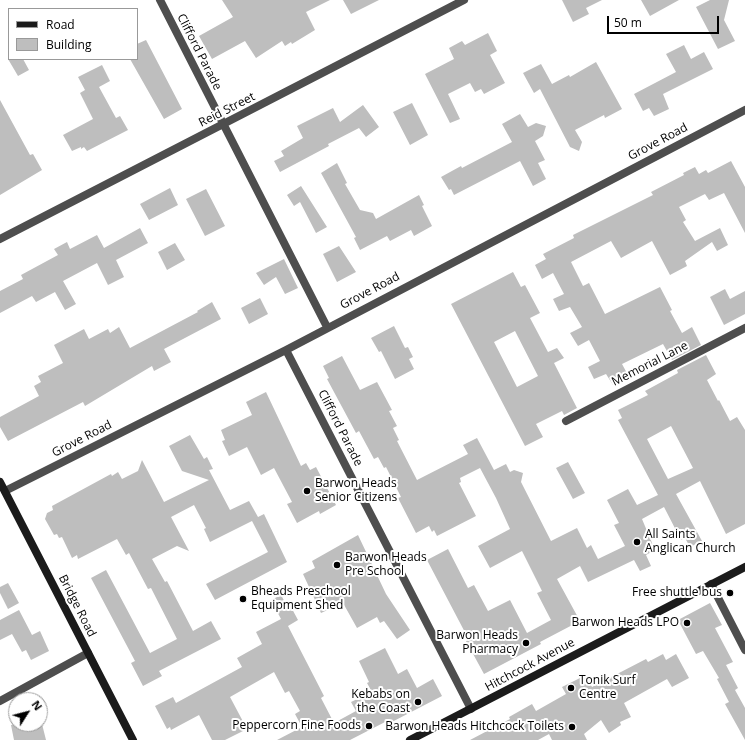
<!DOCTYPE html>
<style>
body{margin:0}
#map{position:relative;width:745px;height:740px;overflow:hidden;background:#fff;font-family:"Open Sans",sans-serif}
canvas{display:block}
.legend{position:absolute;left:8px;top:8px;width:130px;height:52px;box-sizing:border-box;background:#fff;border:1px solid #999;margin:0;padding:5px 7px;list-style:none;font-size:12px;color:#000}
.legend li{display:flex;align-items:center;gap:8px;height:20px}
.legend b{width:20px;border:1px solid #999}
.north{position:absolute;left:8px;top:692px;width:40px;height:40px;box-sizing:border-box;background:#fff;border:1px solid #999;border-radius:50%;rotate:54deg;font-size:11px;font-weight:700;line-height:16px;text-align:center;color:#000}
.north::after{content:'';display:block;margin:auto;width:14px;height:18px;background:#000;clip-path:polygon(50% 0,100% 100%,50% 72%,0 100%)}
.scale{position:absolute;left:607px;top:16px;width:112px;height:18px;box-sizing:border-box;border:2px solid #000;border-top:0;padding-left:5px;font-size:12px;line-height:14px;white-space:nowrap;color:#000;-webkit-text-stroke:3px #fff;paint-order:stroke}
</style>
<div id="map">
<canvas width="745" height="740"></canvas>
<ul class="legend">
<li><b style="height:5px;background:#1b1b1b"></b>Road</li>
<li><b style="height:11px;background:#bebebe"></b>Building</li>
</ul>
<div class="north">N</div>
<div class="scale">50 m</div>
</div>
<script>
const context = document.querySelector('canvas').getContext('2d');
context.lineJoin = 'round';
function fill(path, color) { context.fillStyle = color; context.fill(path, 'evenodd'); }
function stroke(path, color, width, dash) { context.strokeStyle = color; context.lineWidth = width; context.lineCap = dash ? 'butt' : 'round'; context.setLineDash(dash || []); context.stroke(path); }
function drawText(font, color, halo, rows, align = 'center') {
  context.font = font + ' "Open Sans",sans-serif'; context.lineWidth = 4; context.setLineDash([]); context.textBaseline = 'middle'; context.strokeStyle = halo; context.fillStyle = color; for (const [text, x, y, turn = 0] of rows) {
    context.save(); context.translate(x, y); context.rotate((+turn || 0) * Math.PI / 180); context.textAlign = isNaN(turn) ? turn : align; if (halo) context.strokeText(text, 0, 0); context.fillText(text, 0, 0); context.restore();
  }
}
const building = new Path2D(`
 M222,0h108l-24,12 9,18 -23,14 -1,-2 -6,4 -3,-5 -26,17 -11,-17 -33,18 -13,-23 34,-19z
 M343,0h36l-28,14z
 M562,0h40l-16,8 3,6 -16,8z
 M641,0h38l-29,16z
 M710,0h19l-5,20 11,21 -17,8 -22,-42z
 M488,33l9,18 -7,4 15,28 -21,11 -3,-5 -6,3 -5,-9 -22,11 12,25 -10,4 -25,-49 29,-15 -5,-11 13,-7 3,4z
 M146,40l36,69 -18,10 -34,-60h7v-15z
 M684,45l7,14 13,-7 9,17 -50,25 6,15 -15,7 -5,-8 -6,3 -9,-17 42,-22 -10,-18z
 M8,59h15l6,11 -11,6z
 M596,62l26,47 -17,9 -1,-3 -29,15 7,12 -3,9 -9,-4 -30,-58 -6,4 -11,-20 18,-9 11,20 17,-9 1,2z
 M102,65l8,16 -11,6 17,31 4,-2 8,14 -41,21 -3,-4 -3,2v-2l-9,4 -9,-16 30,-16 -13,-26 5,-3 -7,-13z
 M0,100l30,55 3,-1 9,16 -42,25z
 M412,103l16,32 -18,10 -17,-33z
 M363,105l16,22 -13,10 -7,-9 -31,16 1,2 -49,26 -6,-11 10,-5 -3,-5 22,-13 -6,-12 36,-18 7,14z
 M520,114l8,13 8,-4 10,3 -3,10 -8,5 10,19 -7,3 8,16 -13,7 -13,-25 -66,34 -3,-6 -2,1 -8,-13 20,-11 1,2 50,-26 -10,-18z
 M731,161l14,26v46l-21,-40 -15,7 -4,-6 -26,13 7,13 -3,2 12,19 25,-13 8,17 -11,6 -5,-9 -27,19 2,5 -17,9 -18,-34 -31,17 -10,-17 -40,21 12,24 6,-3 16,31 55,-27 12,23 -2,1 12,22 10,-6 9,18 -29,15 -9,-16 -41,20 7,13 -16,8 -7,-11 -12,5 -6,-12 12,-6 -11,-21 -11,6 -8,-13 12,-6 -12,-20 -11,4 -6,-12 11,-5 -11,-21 -11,6 -7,-14 11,-6 -3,-5 31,-16 -1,-3 80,-40 -2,-3 33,-17 -1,-2 12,-6 4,7 7,-4 2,3z
 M337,163l10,20 -2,1 15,26 13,3 3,6 43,-24 5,10 -2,1 10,20 -18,10 -3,-6 -21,11 -3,-5 -27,14 -6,-12 2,-1 -35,-64z
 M301,186l26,41 -11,6 -16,-31 -6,4 -7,-11z
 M170,188l8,17 -29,15 -9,-16z
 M206,189l19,37 -20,10 -19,-37z
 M140,228l8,15 -32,17 8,17 -16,8 -11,-22 -34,18 13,23 -11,6 -10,-18 -19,10 -4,-6 -32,17v-22l23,-12 -2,-4 37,-20 -4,-6 13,-7 3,7 27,-14 7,13z
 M175,243l10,17 -18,10 -9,-18z
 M339,246l17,26 -19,10 -14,-28z
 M284,259l14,29 -13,6 -9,-17 -12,8 -8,-12z
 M513,272l8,15 4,-2 15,28 -10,5 18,34 9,-4 7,10 -10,5 23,45 -13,7 -2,-4 -26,13 7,13 -18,9 -74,-142zM515,331l23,45 -21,11 -23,-45z
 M725,289l5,10 15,-8v23l-21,11 -14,-28z
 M260,298l8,16 -19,10 -8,-16z
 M212,302l9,17 -57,30 7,13 -17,9 -2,-5 -67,40 -2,-4 -75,39 -8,-14v-10l39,-21 -5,-10 7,-4 -3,-6 25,-13 -9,-18 30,-16 5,10 19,-10 2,4 9,-6 11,21 68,-36 -1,-1z
 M394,326l11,22 3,-1 5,10 -4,2 5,10 -19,10 -14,-28 -2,1 -8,-14z
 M706,355l10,19 -9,6 11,21 1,-1 11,21 7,-4 8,13v94l-19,10 -26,-53 -24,13 26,47 -12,6 -5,-9 -4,2 -17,-33 -22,12 13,31 -9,5 5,11 -11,5 -6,-11 -46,22 -8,-16 -23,13 23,42 -40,21 1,2 -57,30 -18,-33 3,-1 -42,-80 21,-11 20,39 6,-3 14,26 22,-11 17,33 24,-13 -14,-27 5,-2 -20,-40 -32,17 -12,-22 32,-17 -14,-31 -16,-30 -20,10 1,4 -2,1 17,33 -39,20 -3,-6 -2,2 -3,-6 -13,7 -18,-35 3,-1 -15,-30 -2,1 -6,-11 -4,2 -15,-28 -3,2 -29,-54 2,-1 -6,-12 19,-10 18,34 17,-8 15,28 -3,1 8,15 -4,2 6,12 -2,1 20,39 51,-26 -5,-9 14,-7 17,32 12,-6 4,8 4,-2 9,3 -2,9 30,59 26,-13 10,20 4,-3 7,14 27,-13 -11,-21 5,-2 -12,-23 21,-11 9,16 21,-10 -40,-75 4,-2 -4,-8 30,-15 -3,-4 33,-18 -1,-3zM671,426l22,42 -25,11 -21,-40z
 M266,392l35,74 5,-3 4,7 6,-3 20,38 -16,9 -1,-3 -22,12 -10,-19 5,-2 -18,-34 -13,7 -14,-28 -18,9 -7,-15 3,-1 -4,-10 31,-15 -6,-13z
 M190,435l14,24 3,-2 6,12 -4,1 21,40 19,-9 9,16 6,-3 23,48 -72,38 -9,-16 62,-32 -16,-31 -42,21 -6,-13 2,-1 -12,-23 -23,12 18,34 -12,-5 -25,13 13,23 2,-1 26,50 18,-10 10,18 -62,32 3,5 -19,10 -12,-23 4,-2 -44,-83 15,-8 44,83 27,-14 -26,-51 -3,1 -19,-36 -3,2 -9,-16 -39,20 -1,-4 -5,3 -10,-21 -3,1 -2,-4 -3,1 -9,-16 2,-6 6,-3 -1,-4 59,-32 1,2 6,-4 4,7 16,-8 4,-11 22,42 45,-22 -27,-9 -13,-25z
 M568,462l17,31 -12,6 -17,-31z
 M358,535l28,59 24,36 -13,9 -13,-18 -4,2 -3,-6 -20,11 -14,-25 -22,10 -18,-39 12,-6 -3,-7z
 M8,583l11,20 -11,6 -8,-16v-6z
 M281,595l7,13 3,-1 7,13 -10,6 36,70 -3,2 13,25 22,-12 -5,-9 21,-10 -5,-9 2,-1 -10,-21 26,-13 13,26 9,-5 10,19 16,-9 9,17 -54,28 -1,-3 -37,19h-73l25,-13 -7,-13 5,-3 -11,-20 -4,2 -11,-21 -44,25 17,32 -22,11h-13l-13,-25 -28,15 -1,-3 -3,2 -12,-23 18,-9 3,6 66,-36 -5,-9 25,-14 -6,-12 25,-13 -10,-19z
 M710,603l12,22 -7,3 18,34 -7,3 12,23 -3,2 10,18v32l-20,-36 4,-2 -12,-23 2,-1 -16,-27 -7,3 -18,-34z
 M19,610l13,25 8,-4 9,20 -18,9 -5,-10 -4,2 -10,-18 -12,6v-20z
 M663,654l3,6 10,-6 13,24 -17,9 -5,-8 -43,24 7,14 -11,5 1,3 -12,8 -8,-13 -17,14 3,6h-35l-3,-6 -11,6h-68l40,-21 -1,-2 23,-13 4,7 30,-17 -4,-7 24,-12 6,12 54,-28 2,3z
 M17,724h25l4,16h-32l-3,-15z`);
const street = new Path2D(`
 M160,0l167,327
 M0,239l464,-239
 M286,350l185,359
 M566,421l179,-93
 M5,491l281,-141 459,-240
 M711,584l34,66
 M0,701l88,-48`);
const secondary = new Path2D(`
 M0,482l133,258
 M410,740l335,-173`);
const markers = [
 [307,491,4,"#000"],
 [637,542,4,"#000"],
 [337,565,4,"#000"],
 [730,593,4,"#000"],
 [243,599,4,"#000"],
 [687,623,4,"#000"],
 [526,643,4,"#000"],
 [571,688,4,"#000"],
 [418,702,4,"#000"],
 [369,726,4,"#000"],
 [572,727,4,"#000"]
];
const streetNames = [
 ["Clifford Parade",199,52,63],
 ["Reid Street",227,110,-27],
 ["Grove Road",658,142,-28],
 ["Grove Road",370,291,-28],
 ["Memorial Lane",650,364,-27],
 ["Clifford Parade",340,428,63],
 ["Grove Road",82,439,-27],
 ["Bridge Road",77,606,63],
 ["Hitchcock Avenue",530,665,-28]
];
const poiNames = [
 ["Barwon Heads",315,484,"left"],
 ["Senior Citizens",315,498,"left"],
 ["All Saints",645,535,"left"],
 ["Anglican Church",645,549,"left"],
 ["Barwon Heads",345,558,"left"],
 ["Pre School",345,572,"left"],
 ["Bheads Preschool",251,592,"left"],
 ["Equipment Shed",251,606,"left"],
 ["Free shuttle bus",722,593],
 ["Barwon Heads LPO",679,623],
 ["Barwon Heads",518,636],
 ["Pharmacy",518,650],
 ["Tonik Surf",579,681,"left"],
 ["Centre",579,695,"left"],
 ["Kebabs on",410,695],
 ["the Coast",410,709],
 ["Peppercorn Fine Foods",361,726],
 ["Barwon Heads Hitchcock Toilets",564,727]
];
fill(building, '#bebebe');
stroke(street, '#4e4e4e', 8);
stroke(secondary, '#1b1b1b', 8);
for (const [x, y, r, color] of markers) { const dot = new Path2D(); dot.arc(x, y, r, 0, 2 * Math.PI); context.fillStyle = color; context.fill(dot); stroke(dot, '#fff', 1.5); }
drawText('12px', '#000', '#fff', streetNames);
drawText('12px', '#000', '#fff', poiNames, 'right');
</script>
